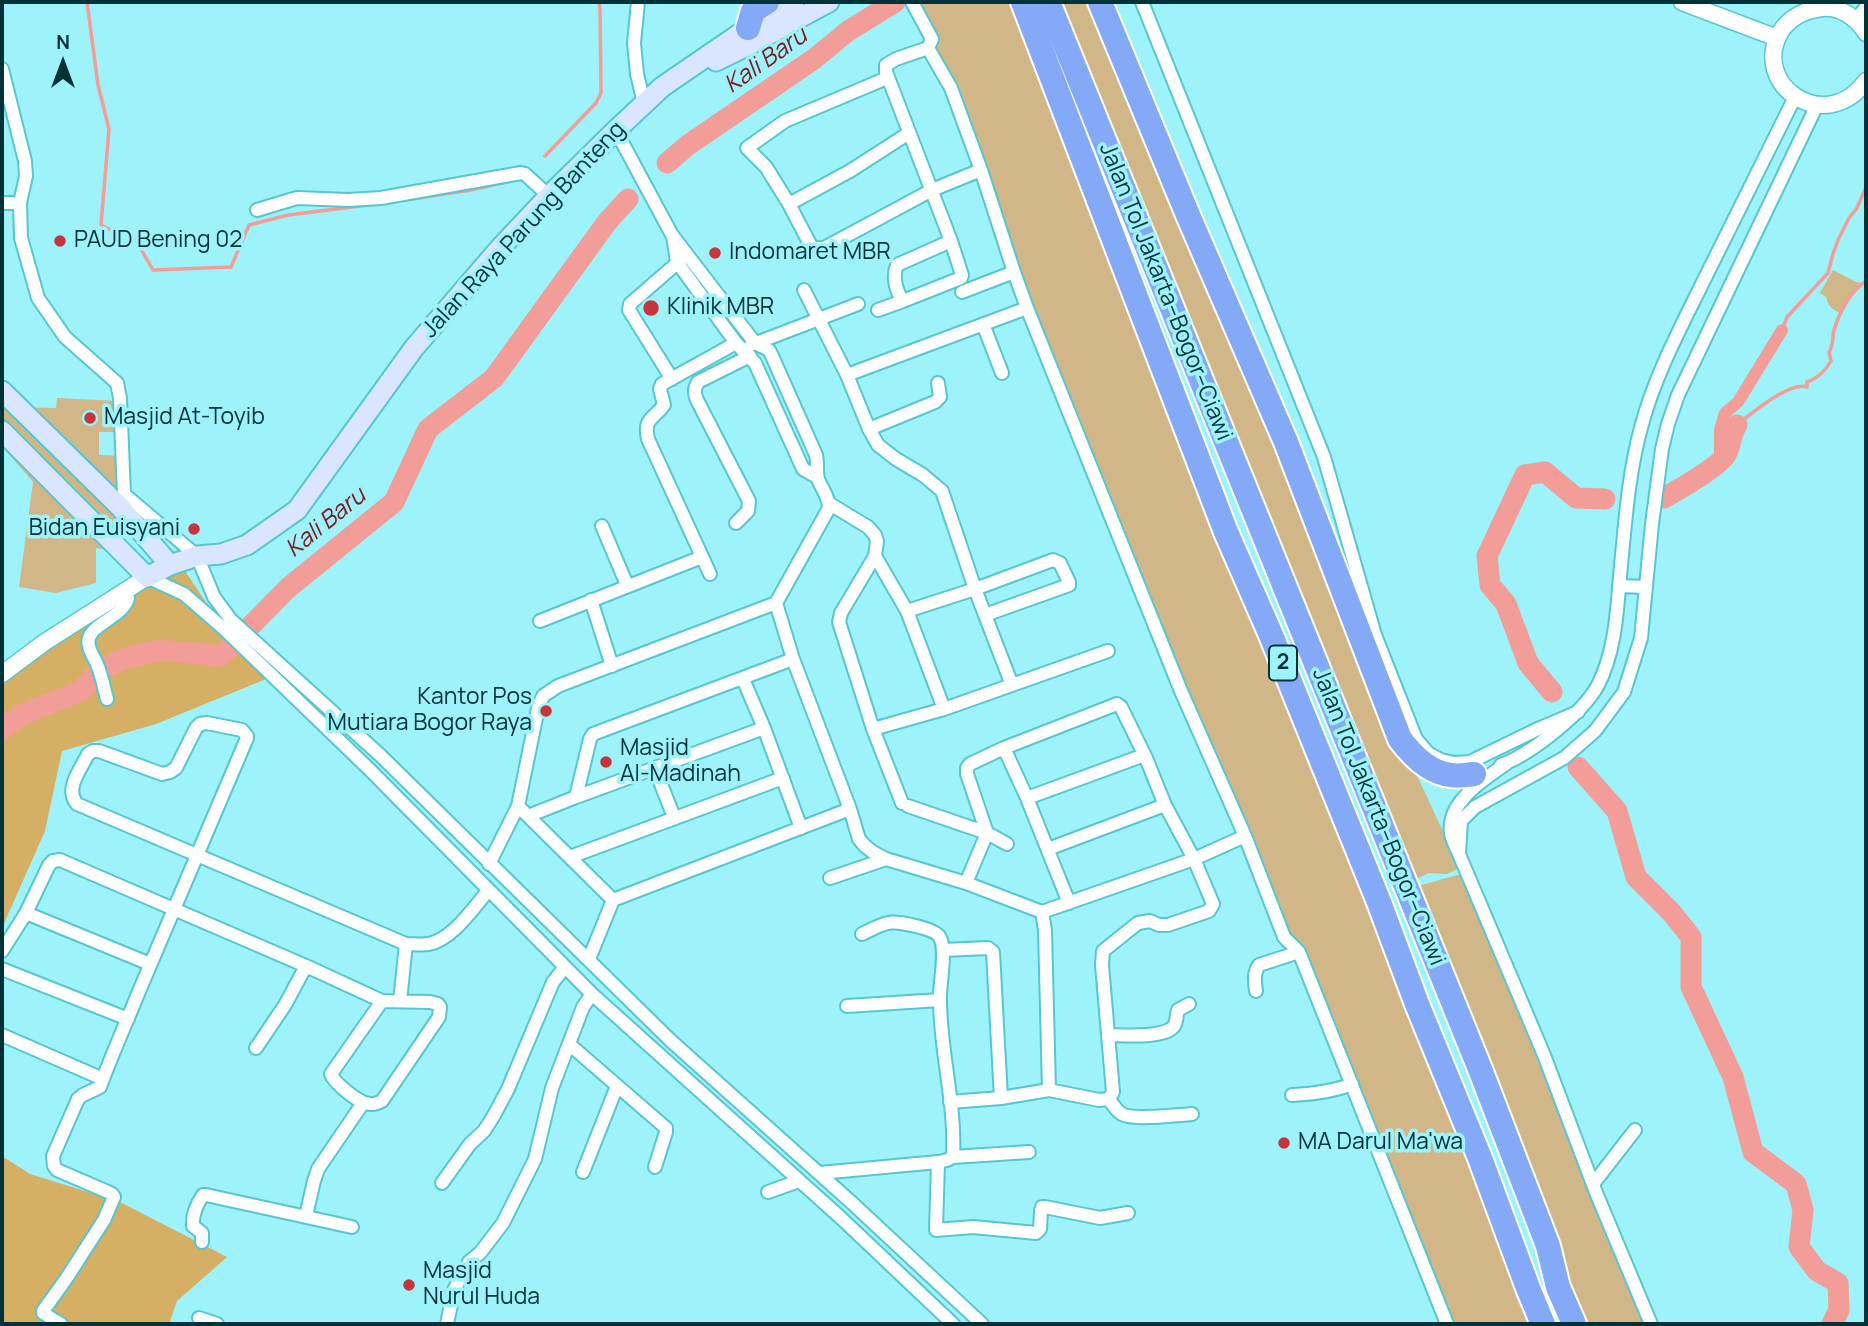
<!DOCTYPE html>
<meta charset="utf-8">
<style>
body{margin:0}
#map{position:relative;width:1868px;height:1326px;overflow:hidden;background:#9ef2fa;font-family:Manrope,sans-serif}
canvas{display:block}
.frame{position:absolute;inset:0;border:4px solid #003237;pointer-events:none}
.north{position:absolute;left:28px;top:28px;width:70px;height:70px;-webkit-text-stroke:5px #9ef2fa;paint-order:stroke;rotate:0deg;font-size:19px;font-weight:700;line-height:28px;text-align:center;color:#003237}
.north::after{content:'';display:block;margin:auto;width:24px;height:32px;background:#003237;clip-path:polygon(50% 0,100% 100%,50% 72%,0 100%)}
</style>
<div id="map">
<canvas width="1868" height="1326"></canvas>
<div class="frame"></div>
<div class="north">N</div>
</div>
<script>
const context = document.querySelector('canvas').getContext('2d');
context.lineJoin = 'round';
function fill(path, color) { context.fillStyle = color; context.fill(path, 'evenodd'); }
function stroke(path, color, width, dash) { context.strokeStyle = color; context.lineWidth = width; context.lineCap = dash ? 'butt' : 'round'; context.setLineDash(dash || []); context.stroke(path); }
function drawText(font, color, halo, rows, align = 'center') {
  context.font = font + ' Manrope,sans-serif'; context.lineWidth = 7; context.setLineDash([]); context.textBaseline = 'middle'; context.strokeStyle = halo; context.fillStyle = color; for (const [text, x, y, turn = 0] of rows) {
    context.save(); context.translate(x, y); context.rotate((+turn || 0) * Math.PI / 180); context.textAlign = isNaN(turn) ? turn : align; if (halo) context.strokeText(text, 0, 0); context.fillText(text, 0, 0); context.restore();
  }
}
const green = new Path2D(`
 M912,2h111l520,1322h-98l-146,-372 -15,-15 -270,-665 -33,-102 -47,-109 -2,-22z
 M1048,2h52l300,737 60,129 -13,6 -18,-1 -17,8z
 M1833,270l23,12 7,1c-11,6 -18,19 -23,30 -8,-4 -12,-7 -14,-16l-6,-4z
 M57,398l61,3v31h-19v23l23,1 -2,96 -24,-4v35l-40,10 -37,-6 14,-105 -31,-36v-39l54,1z
 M1465,873l186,451h-77l-160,-437z`);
const forest = new Path2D(`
 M179,562l44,66 48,49 -115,47 -94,27 -17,80 -43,97v-254z
 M2,1156l28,18 90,28 107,55 -50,44 -8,23h-167z`);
const stream = new Path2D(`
 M87,2l11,83 11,44 -8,96 12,6 17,-1 23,40 78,-3 18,-42 39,-10 96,-12
 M545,156l51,-53 5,-10 -1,-83 -1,-8
 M405,200l66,-10 40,-9
 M1782,330l5,-13 41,-44 5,-19 5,-14 11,-22 8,-10 9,-21
 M1737,425c15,-12 53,-44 70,-38v-5c10,-3 19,-12 24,-21l-2,-9c5,-7 3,-14 5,-22 6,-19 16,-38 32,-49`);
const canal = new Path2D(`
 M1720,461v-31l5,-17 13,-11 44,-72`);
const river = new Path2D(`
 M667,163l21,-18 126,-86 34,-28 47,-29
 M1664,498c15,-9 53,-30 61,-42 7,-9 5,-22 12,-31
 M106,667l19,-9 35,-8 61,6 67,-68 106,-86 34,-73 66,-51 113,-156 21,-23
 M1552,692l-24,-29 -22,-59 -16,-19 -3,-29 38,-81 20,-3 31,26 29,1
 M2,729l21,-15 58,-23 12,-14
 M1578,767l39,44 19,66 36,36 19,24v50l42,90 20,75 43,32 7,26 -4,37 18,24 21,12 1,27 -7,14`);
const minor = new Path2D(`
 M638,2l-4,41 3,31 7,29
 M912,2l20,37 -4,9 23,40 30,82 33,102 13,36 154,383 64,145 39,101 15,15 148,372
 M1142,2l182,455 51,178 41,104 12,14 13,7 13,3 16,-1 70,-34 38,-16
 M1856,20l10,-13
 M928,48l-32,11 -10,6v7l65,169 11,34 -1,3 -58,23c-7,-10 -11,-24 -6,-36l54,-24
 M2,69l23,92 1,15 -6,27 1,35 17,60 27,39 52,46 3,15 4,96 -2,8
 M887,78l-102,43 -38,27 19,19 23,37 23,44h12l108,-58 49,-20
 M614,132l8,10 50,93 83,108 14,7 3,6 44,99c2,8 0,17 2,24 4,11 11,17 11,29l-53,95 17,56 57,150 9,30c7,10 16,15 27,20l80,24 76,29 152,-53 51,-23
 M2,203h18
 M789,204l61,-33 59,-38
 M257,210l40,-12 51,2 33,-2 140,-25 4,1 24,22
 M673,236l4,26 59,81 19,20 48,106 14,8
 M804,290l43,85 22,54 9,16 18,14 27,16 19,16 33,98 37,96
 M962,292l52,-20
 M878,310l25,-9
 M983,324l19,49
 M751,345l107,-41
 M847,375l180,-67
 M672,379l-43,-69 1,-6 53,-46
 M869,429l66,-27 5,-5 -2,-14
 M124,494l73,62 17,41 17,23 150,136 289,284 181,162 131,122
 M830,504l38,23 7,8 2,6 -2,15 -34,57 -2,9 34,107 29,74
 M736,523l12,-12 1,-10 -52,-101c-3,-7 -3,-11 1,-18l52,-26
 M602,526l25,59
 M875,556l32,55 37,98
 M710,574l-62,-135c-5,-21 6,-20 16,-34l-4,-16 2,-5 74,-41
 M147,577l37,17 39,34 146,141 223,225 249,224 112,106
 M1619,586l27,1
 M591,600l21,66
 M907,611l68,-22 78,-29 7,3 9,19v3l-84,30
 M540,621l162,-64
 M743,679l21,49 37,100
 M107,699c-3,-11 -5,-22 -9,-32 -2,-7 -8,-14 -9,-21 -6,-21 34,-27 39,-48l-4,-6
 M873,729l71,-20 164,-58
 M1004,748l23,50 42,105
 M1507,763c-21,15 -61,39 -56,70 1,7 5,14 8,21l2,-33 14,-14 89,-49 31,-27 29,-39 17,-54 11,-114 10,-75 6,-25 10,-29 139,-290
 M1501,765c30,-11 82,-52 97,-80 17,-33 19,-73 22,-109 5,-50 8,-103 22,-152 14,-51 40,-99 63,-146 30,-60 60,-121 90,-181
 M655,769l19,48
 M576,797l14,-58 3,-5 200,-75
 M1027,798l112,-41 4,-1 3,2 19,47 29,54 19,45 -4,7 -41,14h-9l-9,-4 -12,2 -35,28 -1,14 11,127 -4,7 -10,1 -50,-10
 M518,806l95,94 237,-91
 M908,806l79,27 20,11
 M528,816l48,-19 188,-69
 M1048,849l117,-44
 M1459,854l85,201 51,135 56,134
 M570,857l213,-79
 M489,864l29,-58 20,-98 5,-12 15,-10 218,-83
 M830,878l56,-19
 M966,883l21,-50 -20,-59v-6l3,-4 34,-16 113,-44 4,3 25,51
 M26,913l124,51
 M943,950l45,-2 5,4 8,146
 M2,951l24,-38 23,-48 4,-4 7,-1 246,106 76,35 48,1 8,2 2,3 -1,10 -57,84c-6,3 -10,4 -17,2 -9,-3 -31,-20 -34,-29l51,-73
 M589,959l24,-59
 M2,969l126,50
 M1256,991c-1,-9 -3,-17 3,-26l40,-13
 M400,1001l6,-57
 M847,1006l93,-6
 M2,1035l101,44
 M1108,1035c15,0 56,4 66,-9 3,-4 2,-10 4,-16l11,-6
 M569,1044l97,84v4l-11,35
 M256,1048l29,-43 21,-39
 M1292,1095c21,-1 40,-3 60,-11
 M1109,1099c4,6 9,14 15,16 14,5 52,0 68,-1
 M950,1102l51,-4 48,-8 -4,-160 -3,-18
 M953,1157l76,-5
 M938,1162l-2,68 37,-3 63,6 4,-4 1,-18 1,-4h3l55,11 28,-5
 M583,1172l34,-86
 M820,1173l118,-11 9,-2 6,-3c3,-53 -13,-105 -13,-157 -1,-15 8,-52 -1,-64 -6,-8 -42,-15 -51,-13 -9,2 -17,7 -26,11
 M442,1183l28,-39 14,-13 9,-14 15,-28 45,-107 12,-15
 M1593,1184l42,-54
 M768,1192l31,-11
 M306,1216l8,-35 4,-12 45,-66
 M202,1242v-9l-9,-7c-1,-10 4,-22 10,-31h3l146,32
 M199,1318l18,6
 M61,1324l-18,-11v-2l23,-32 38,-59 10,-23 -2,-3 -4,-2 -51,-22 -3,-4 -1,-10 25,-57 5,-4 17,-8c12,-33 27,-66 40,-98 35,-84 72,-167 107,-251v-2l-5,-6 -35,-7 -7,1 -4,4 -20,40 -6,4 -8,2 -63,-23h-6l-5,3c-7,15 -24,35 -11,50l329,140c8,0 15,1 23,0 24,-5 44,-36 59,-53
 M447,1324l7,-34 15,-28 11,-9 23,-30 32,-64 17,-71 31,-81 9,-13`);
const tertiary = new Path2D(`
 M1682,2l95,36
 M1866,33c-9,-15 -26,-27 -44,-25 -17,2 -31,8 -41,23 -32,53 44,106 85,50
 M2,674l43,-32 102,-65`);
const secondary = new Path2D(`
 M716,61l41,-20 72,-39
 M2,391l118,116 50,58
 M2,431l145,146 23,-12 27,-9 24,-2 26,-9 50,-35 117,-162 86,-100 49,-52 65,-64 48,-45 86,-59 46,-26`);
const motorway = new Path2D(`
 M1023,2l203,530 45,103 108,267 38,102 63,154 48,130 15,36
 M1048,2l432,1067 68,177 10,41 16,37
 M1100,2l88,213 98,227 114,297c12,16 30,34 51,36 7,1 16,0 23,-1
 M748,28l5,-17 14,-9`);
const markers = [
 [60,241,7,"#c5353b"],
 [715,253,7,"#c5353b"],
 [651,308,9,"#c5353b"],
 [90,418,7,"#c5353b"],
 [194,529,7,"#c5353b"],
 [546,711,7,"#c5353b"],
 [606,762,7,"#c5353b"],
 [1284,1143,7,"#c5353b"],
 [409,1285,7,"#c5353b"]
];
const shields = [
 [1283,663,28]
];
const shieldNames = [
 ["2",1283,663]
];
const streetNames = [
 ["Jalan Raya Parung Banteng",524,230,-47],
 ["Jalan Tol Jakarta–Bogor–Ciawi",1165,292,68],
 ["Jalan Tol Jakarta–Bogor–Ciawi",1378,817,68]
];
const poiNames = [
 ["PAUD Bening 02",74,241],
 ["Indomaret MBR",729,253],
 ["Klinik MBR",667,308],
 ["Masjid At-Toyib",104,418],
 ["Bidan Euisyani",180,529,"right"],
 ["Kantor Pos",532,698,"right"],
 ["Mutiara Bogor Raya",532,724,"right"],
 ["Masjid",620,749],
 ["Al-Madinah",620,775],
 ["MA Darul Ma'wa",1298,1143],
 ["Masjid",423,1272],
 ["Nurul Huda",423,1298]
];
const waterNames = [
 ["Kali Baru",766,61,-35],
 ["Kali Baru",326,523,-39]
];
fill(green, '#d1b787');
fill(forest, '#d5af63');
stroke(stream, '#f39d98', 3.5);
stroke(canal, '#f39d98', 12);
stroke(river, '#f39d98', 21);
stroke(minor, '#56c7d1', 16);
stroke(tertiary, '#56c7d1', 19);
stroke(secondary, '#56c7d1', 23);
stroke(motorway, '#fff', 28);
stroke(minor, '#fff', 12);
stroke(tertiary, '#fff', 16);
stroke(secondary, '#dae6fd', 19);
stroke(motorway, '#84aaf7', 24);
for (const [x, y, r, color] of markers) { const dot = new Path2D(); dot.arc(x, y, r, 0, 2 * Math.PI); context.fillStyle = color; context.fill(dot); stroke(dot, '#9ef2fa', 2.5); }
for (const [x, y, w] of shields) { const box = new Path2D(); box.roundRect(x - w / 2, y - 17.5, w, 35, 5); context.fillStyle = '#9ef2fa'; context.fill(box); stroke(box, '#003237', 2); }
drawText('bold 21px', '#003237', null, shieldNames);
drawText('23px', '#003237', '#9ef2fa', streetNames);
drawText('23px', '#003237', '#9ef2fa', poiNames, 'left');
drawText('italic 24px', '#7d191f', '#9ef2fa', waterNames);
</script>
